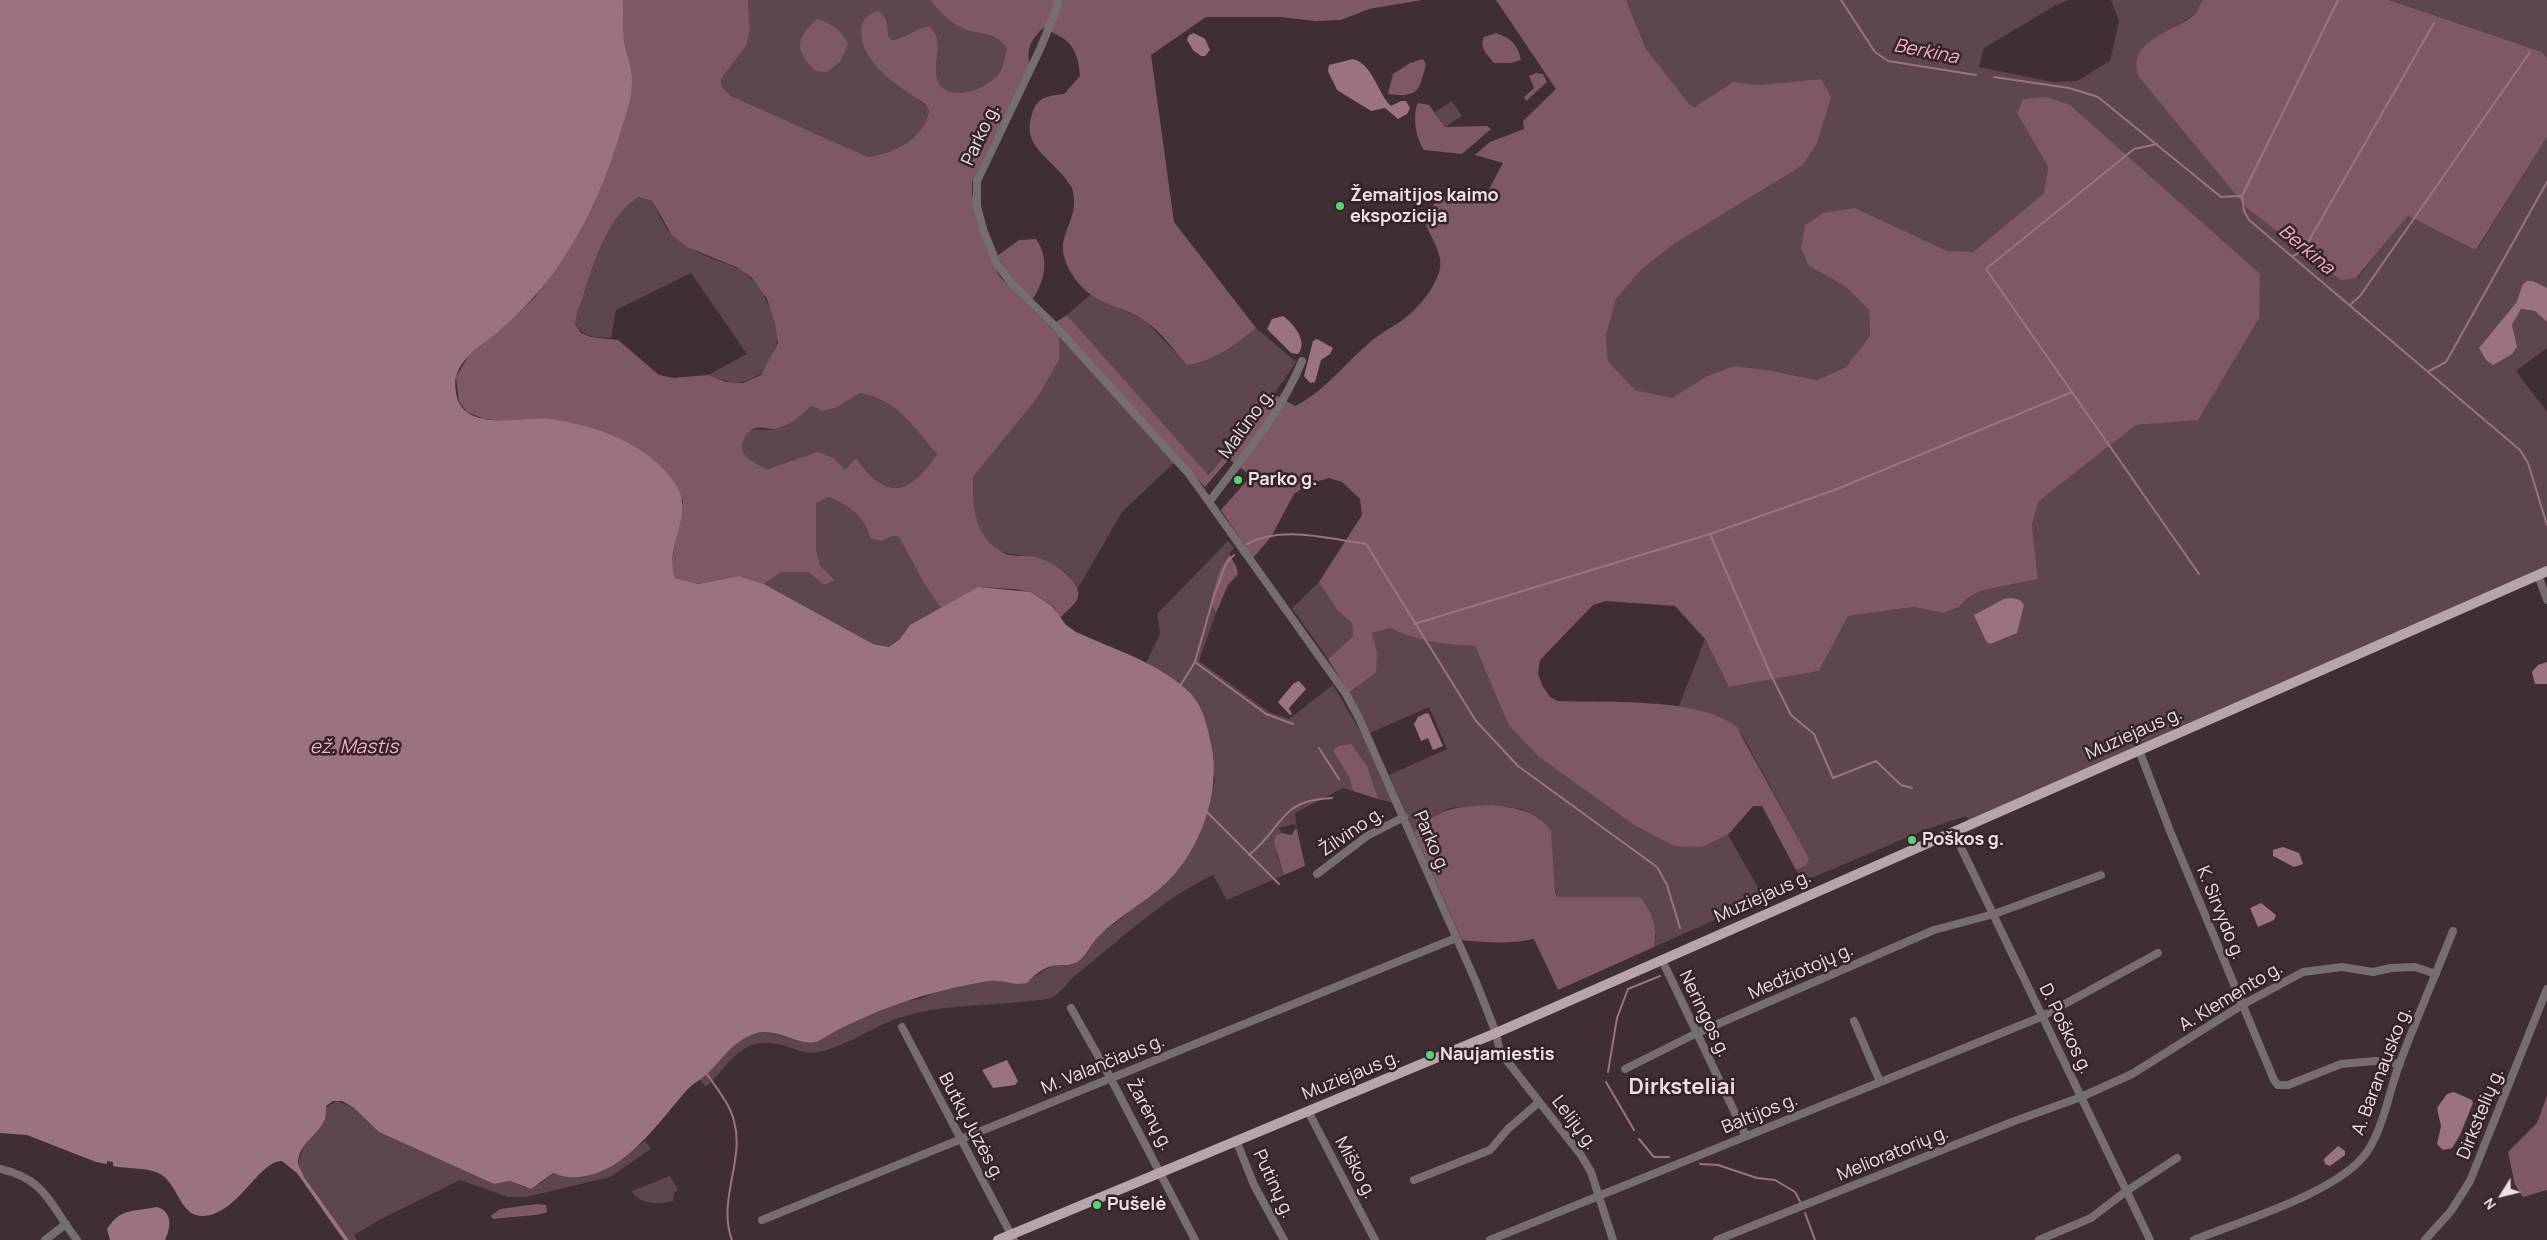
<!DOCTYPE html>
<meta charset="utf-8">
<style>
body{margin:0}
#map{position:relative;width:2547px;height:1240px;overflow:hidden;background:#3f2e33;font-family:Manrope,sans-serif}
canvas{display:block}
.north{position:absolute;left:2477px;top:1170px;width:50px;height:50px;-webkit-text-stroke:4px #342429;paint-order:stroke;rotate:234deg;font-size:14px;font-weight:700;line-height:20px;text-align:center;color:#ede1e4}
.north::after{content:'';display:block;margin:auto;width:18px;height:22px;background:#ede1e4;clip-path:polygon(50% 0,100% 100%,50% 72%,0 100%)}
</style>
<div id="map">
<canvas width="2547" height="1240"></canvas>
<div class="north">N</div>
</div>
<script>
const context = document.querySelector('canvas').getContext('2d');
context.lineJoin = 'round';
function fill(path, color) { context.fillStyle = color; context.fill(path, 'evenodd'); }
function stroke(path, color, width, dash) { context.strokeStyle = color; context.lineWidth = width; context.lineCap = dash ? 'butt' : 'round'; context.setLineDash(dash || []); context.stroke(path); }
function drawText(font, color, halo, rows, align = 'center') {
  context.font = font + ' Manrope,sans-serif'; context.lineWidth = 5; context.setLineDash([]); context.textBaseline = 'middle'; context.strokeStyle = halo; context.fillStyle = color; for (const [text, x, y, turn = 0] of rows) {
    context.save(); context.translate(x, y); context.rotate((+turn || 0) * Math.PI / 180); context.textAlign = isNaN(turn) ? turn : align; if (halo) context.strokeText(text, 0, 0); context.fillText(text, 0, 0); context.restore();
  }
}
const green = new Path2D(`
 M748,0h182c9,11 19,22 33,28 16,8 33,2 44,21 -2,7 -3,16 -7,22 -9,17 -52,34 -62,10 -7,-18 9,-40 -9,-55 -14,2 -24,13 -38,14l-3,-5v-12l-3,-7 2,61 38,28 4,6c-6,29 -35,42 -61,46l-137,-61 -9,-9 -1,-8 26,-34 3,-16z
 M1626,0h443l-13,5 -72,43 -5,19 74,15 24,-1 33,-20 9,-40 -8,-21h92l-7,13 -55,37 216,228 51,-62 69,34 70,-113v151l-14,-7 -10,3 -7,19 -36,45 6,12 28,-24 -2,-11 9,-16 14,2 12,11v26l-31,23 31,41v154l-578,255 -3,-5 -39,13 -125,53 -6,-12 11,-5 2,-7 -65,-120c-17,-25 -38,-25 -65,-32l26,-67 24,48 90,-16 29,-55 66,-9 29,6 16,-6 7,-8 14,-8 58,-12 -6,-54 7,-24 97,-76 62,-6 -87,-275 -41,-39 -24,-7 -23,1 -6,14 31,54 -4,26 -71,59h-25l-93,-44 -46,58 37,21 23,23 1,26 -24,31 -29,13 -49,-10 -34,-4 -27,10 -35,23 -37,-9 -27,-29 -2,-24 10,-38 25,-29 34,-27 146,-164 -64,6 -24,-3 -32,23 -6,2 -5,-2 -44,-56z
 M2389,0h158v58l-5,-6z
 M1452,101l10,15 -17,11 -10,-15z
 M638,197l14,4c6,11 12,27 22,35 40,37 77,14 99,81 3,11 7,23 1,33 -5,9 -9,23 -19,27 -17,9 -29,5 -47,-2l39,-21 -56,-81 -75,37 -5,28c-16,-1 -27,0 -36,-15l2,-9c15,-41 24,-91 61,-117z
 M1091,294l55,27 41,44c26,-3 50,-21 69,-37l40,34 -22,32 -12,11 -46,62 -9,8 -140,-160z
 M1059,336l117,125 -54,51 -44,76 -10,-14 -30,-16 -38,-6 -17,-17 -8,-16 -2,-42 65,-80 21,-37z
 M860,393c38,7 53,34 77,61 -28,42 -49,47 -81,4l-11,12 -11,-12 -41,3 -25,8 -21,-10 -5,-6c0,-36 19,-18 37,-25 13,-4 23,-13 32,-22l11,5 14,-3z
 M829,497c22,10 34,18 42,42l11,2 11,-5 6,1 26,48 16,23 -31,17 -10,14 -11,8 -16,-3 -109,-60 17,-12h27l16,13 11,-6 -15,-14 -4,-16v-46z
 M1228,541l6,7 -8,9 -15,46 5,10 -17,48 70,51 20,7 44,-34 30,51 30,67 -15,-4 -4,-10 -41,-38 16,26 4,14 -10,-3 -48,25 2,16 -3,-5 -15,4 3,5 -6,2 1,21 7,19 -57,25 -14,-25c-51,24 -93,65 -137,100 -8,6 -16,20 -25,23 -9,3 -20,2 -30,4 -39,4 -81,3 -119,15 -29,9 -54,29 -84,35 -11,3 -22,-3 -33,-6 -42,-13 -53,16 -79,41l-7,-8 34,-35 20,-11 14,-1 32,9 18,1 46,-26 37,-14 20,-3 23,-10 52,-9 28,4 28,-18 25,-4 21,-25 66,-51 16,-18 19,-31 17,-56 -5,-43 -13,-37 -16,-16 -35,-22 14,-29 -3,-20z
 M1319,582l18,28 15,13 1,13 -25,23 -36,-51z
 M1390,628c29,13 54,17 85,18l33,78 194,123 26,-12 36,63 -110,49 2,-11 -17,-39h-82l-17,-79 -18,-9 -29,-4 -43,3 -14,7 -22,17 -25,-57 58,-26 -18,-42 -59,26 -21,-40 7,-4 21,-37 -5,-19z
 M337,1101l16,6 26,25 115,52 16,-3 16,7 15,-5 12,-10 10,3 56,-15 26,-20 6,8 -41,28 -84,20h-18l-48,-17 -81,40 -25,15 3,5h-8l-45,-63 -6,-13 6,-19 21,-28 1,-10z
 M670,1176l8,14 -4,3 -1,8c-14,3 -33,5 -41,-10z`);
const forest = new Path2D(`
 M623,0h125l2,29 -3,16 -26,34 1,8 9,9 137,61c26,-4 55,-17 61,-46l-4,-7c-25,-17 -64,-39 -64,-74 1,-11 7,-16 17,-19 10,7 10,12 10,24l3,5c14,-1 24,-12 38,-14 18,15 2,37 9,55 10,24 53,7 62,-10 4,-6 5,-15 7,-22 -11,-19 -28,-13 -45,-21 -13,-6 -23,-17 -32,-28h493l-54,9 -28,11 -26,1 -34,-4h-75l-55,38 23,167 82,106c-19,16 -43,34 -69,37 -13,-14 -26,-34 -42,-44 -19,-14 -47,-16 -63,-34 -11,-11 -23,-32 -18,-48 5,-18 13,-27 9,-47 0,-5 -5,-9 -7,-13 -17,-22 -45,-34 -34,-65 5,-17 15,-18 32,-20l16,-18c-3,-31 -10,-36 -37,-48 -12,12 -16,19 -14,35l-57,119v12l21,71 7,12 59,59v24l-21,37 -65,80c1,30 -1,54 26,73 9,8 26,5 37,7 15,4 46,23 42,40 -2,7 -13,15 -18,21l-7,-12 -22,-14 -17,-3 -36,-2 -37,21 -16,-23 -26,-48 -6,-1 -11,5 -11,-2c-8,-24 -20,-32 -42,-42l-13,6v46l4,16 15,15 -11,5 -16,-13h-27l-17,12 -25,-8 -41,8 -23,-6 -4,-11 12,-67 -179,-79 -20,-2 -17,-7 -8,-10 -3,-25 13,-22 33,-26 33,-32 26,-35 71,-187 -8,-35zM638,197l14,4 20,34 15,12 49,20 15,10 16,22 8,25 3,19 -17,32 -18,8 -17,-1 -18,-7 -34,3 -15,-3 -41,-35 -27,-3 -10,-4 -6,-9 2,-10c15,-41 24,-91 61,-117zM860,393c38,7 53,34 77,61 -28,42 -50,47 -81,4l-11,12 -11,-12 -16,-6 -50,17c-15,-7 -33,-13 -23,-32 2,-4 6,-8 11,-9 8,-2 16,3 23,0 13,-4 23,-13 32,-22l11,5 14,-3z
 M1496,0h130l20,49 44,56 5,2 38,-25 24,3 64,-6 10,18 -14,46 -14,22 -128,78 -34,27 -25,29 -10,37 2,25 27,29 37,8 35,-22 27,-10 34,4 49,10 29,-13 24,-31 -1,-26 -23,-23 -37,-21 -8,-18 4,-23 18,-12 32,-5 92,43 26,1 71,-59 4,-26 -31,-54 6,-14 23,-2 24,8 190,169 -1,44 -61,102 -62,5 -97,76 -7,24 6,54 -58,12 -14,8 -7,8 -16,6 -29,-6 -66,9 -29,55 -90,16 -24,-48 -30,-33 -69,-5 -13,4 -53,55 -2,14 4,11 8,12 8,4c48,2 140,-4 178,25l73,132 -2,7 -11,5 -34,-64h-9l-25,29 -26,12 -28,-1 -38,-20 -97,-69 -31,-33 -33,-78c-31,-1 -57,-5 -85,-18l-18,5 5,19 -1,20 -27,21 -21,-34 25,-23 -1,-13 -15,-13 -18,-28 43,-67 -2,-16 -18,-17 -13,-4 -18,5 -17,11 -23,43 -18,21 -32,-48 30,-34 -22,-17 -24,28 -149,-165 11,-7 141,160 8,-8 46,-62 12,-11 21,12c31,-15 52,-46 79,-67 14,-11 31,-18 43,-32 10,-10 20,-25 23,-39 3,-16 -11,-32 -15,-47l13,-24 49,-4 16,-30 -28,-8 15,-13 34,-13 -1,-8 33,-32z
 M2203,0h186l153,52 5,6v79l-71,113 -68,-34 -52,62 -15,2 -94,-72 -108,-131c-14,-37 35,-44 56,-63 3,-4 5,-10 8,-14z
 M817,19c14,4 27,12 31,26l-8,17 -13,10 -12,-1c-20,-22 -21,-30 2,-52z
 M1496,33c15,5 22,12 25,27l-10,3h-17c-7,-9 -15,-15 -10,-26z
 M1423,59l3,5c-7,27 -7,34 -38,30l5,-20 17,-11z
 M1536,73l7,1 4,8 -21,19 -2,-4 10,-9 -5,-12z
 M1418,103l11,2 16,22 42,-1 4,3 -29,25 -38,-4c-8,-11 -12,-34 -6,-47z
 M1036,239c14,20 9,42 -4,61l-18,-18 -17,-26 22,-16z
 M1229,554l7,12 2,8 -10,11 -12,28 -5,-10 8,-31z
 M1351,744l16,22 11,33 -25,-8 -4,-14 -16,-26 5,-5z
 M1493,805c22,3 44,5 58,26l4,61 2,5h82c13,12 19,33 15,50l-96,43 -24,-51c-24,5 -47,4 -72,1l-48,-108c28,-26 43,-25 79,-27z
 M1295,829h2l8,37 -21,9 -10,-32 2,-8 6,-2 10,2z
 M2547,1096v94l-24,7 -8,-12 -7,-33 29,-29z
 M537,1204l9,1 1,7c-6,4 -43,5 -54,7l-2,-3 9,-7z`);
const water = new Path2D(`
 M0,0h623c1,13 0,27 1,40 2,12 7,24 8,36 1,18 -5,34 -10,51 -14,48 -33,93 -61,135 -16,25 -37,46 -58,66 -16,15 -41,26 -47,49 -2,6 0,17 2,24 14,31 68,15 93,18 46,7 99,25 125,66 19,29 -13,64 -1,93l23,6 41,-8 25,8 109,60 16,3 11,-8 10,-14 68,-38 53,5 21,14 14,19 10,7c39,18 85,31 116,63 11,12 16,33 19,49 11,47 -11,108 -47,141 -20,18 -46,32 -65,51 -8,7 -11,17 -19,24 -8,7 -19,4 -29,6 -9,3 -18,10 -24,17 -12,3 -26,-4 -38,-2 -61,10 -119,29 -172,61 -22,4 -44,-18 -66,-7 -19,8 -28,23 -42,37 -7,7 -16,11 -23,19 -30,34 -66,90 -118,86 -6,0 -10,-3 -15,-4l-22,16 -21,-8 -16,3 -115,-52 -26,-25 -11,-6h-9l-7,5c0,4 0,9 -1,13 -7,17 -27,24 -27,45l6,13 45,63h-5l-47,-67 -15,-12c-24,0 -44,54 -79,55 -24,1 -25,-35 -45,-43 -13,-6 -31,-4 -45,-7v-4l-6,-1v3l-11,-2 -69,-27 -27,-2z
 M1194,33l11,6 5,11 -5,6h-4l-8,-6 -6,-10 2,-5z
 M1353,59c20,5 25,35 38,47l10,-5h5l4,7 -3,6 -9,5 -13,-11 -14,3 -34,-21 -9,-19 1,-6z
 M2527,281h6l14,7v34l-12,-11 -14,-2 -9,16 5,22 -5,7 -19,11 -7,-5 -7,-12 37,-45 7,-19z
 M1283,316c10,7 26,26 15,38l-7,-1 -24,-24 5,-10z
 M1317,339l16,9 -3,6 -9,6 -6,22 -5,1 -6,-7 9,-35z
 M2012,598l8,2 4,5 -7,28 -27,11 -4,-3 -12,-26 30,-16z
 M2547,662v22h-12l-3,-12 6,-7z
 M1299,681l7,8 -17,19 3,6 -2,1 -12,-13 16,-19z
 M1426,713l3,1 14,32 -10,4 -5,-12 -7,3 -7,-17 4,-7z
 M2283,847l16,6 4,11 -9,3 -21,-11v-6z
 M2261,903l15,12 -2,5 -16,7 -8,-19z
 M1007,1060l11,21 -3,4 -22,3 -11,-18z
 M2454,1092l18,8 1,3 -13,32 -8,13 -9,2 -6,-6 4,-18 -4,-18 10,-14z
 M2338,1146l7,5v4l-15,11 -5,-2 -1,-5z
 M157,1207c16,5 14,21 8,33h-55l-3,-11c14,-22 27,-17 50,-22z`);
const stream = new Path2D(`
 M1841,0l34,52 13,9 88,14
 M1994,77l75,11 29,9 123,100 21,-1 2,15 5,9 271,230 8,13 19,62
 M2157,144l-23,5 -148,120 213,305
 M2242,196l96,-196
 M2293,256l10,-5 131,-228
 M2351,304l9,-8 170,-244
 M2429,371l17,-9 101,-180
 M1710,534l127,-45 235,-97
 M1247,544c36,-19 81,-5 119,0l110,177 42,45 139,101 10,18 13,43
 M1414,624l296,-90 60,139 21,42 23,19 19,44 43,-17 25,24 11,3
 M1195,662l71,52 27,10
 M1180,686l15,-24 20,-70c8,-14 6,-27 19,-37
 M1319,748l20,31
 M1206,811l73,73
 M1249,855c36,-29 29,-55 83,-57
 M1608,1072l9,-54 11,-29 32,-13
 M707,1074c10,15 23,30 27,47 11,39 -17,80 -2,119
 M1606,1082l28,48
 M1639,1139l15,18h15
 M1700,1164l18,1 39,13 18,2 20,12 6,11
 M1805,1213l10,27`);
const minor = new Path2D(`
 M1058,0l-1,8 -17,41 -63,132v25l7,26 13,32 15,20 43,42 134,148 157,220 13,24 117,264 20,51 4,19 81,103 10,17 22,68
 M1210,501c33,-45 71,-88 92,-140
 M2538,575l9,25
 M2139,750l31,81 104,249 4,5h10l53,-21 34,-3 25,3
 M1953,831l197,409
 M1317,874l50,-38 37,-19
 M1662,960l84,176
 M1071,1008l39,69 85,163
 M1854,1021l26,61
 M902,1027l112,213
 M1625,1069l72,-36 237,-103 60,-16 107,-39
 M1308,1111l67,129
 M1236,1140l18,45 30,55
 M0,1169c47,10 51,38 77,71
 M1414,1180l76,-30 18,-21 31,-27
 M762,1220l694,-282
 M45,1240l21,-16
 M1490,1240l551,-223 117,-64
 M1717,1240l295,-118 69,-25 51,-23 110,-69 61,-33 39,-5 31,5 18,-4 24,-1 21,7
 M2039,1240l52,-22 34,-26 52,-34
 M2194,1240c47,-19 138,-46 169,-83 19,-22 26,-65 36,-92 17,-45 36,-89 54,-134
 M2425,1240l26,-29 19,-30 77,-192`);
const major = new Path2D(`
 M998,1240l498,-207 1051,-462`);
const markers = [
 [1340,206,5,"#55d672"],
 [1238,480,5,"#55d672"],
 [1912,840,5,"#55d672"],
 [1430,1055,5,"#55d672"],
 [1097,1205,5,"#55d672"]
];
const streetNames = [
 ["Parko g.",981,135,-65],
 ["Malūno g.",1247,424,-54],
 ["Muziejaus g.",2134,734,-24],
 ["Žilvino g.",1352,832,-34],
 ["Parko g.",1431,842,67],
 ["Muziejaus g.",1763,897,-24],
 ["K. Sirvydo g.",2220,913,68],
 ["Medžiotojų g.",1801,972,-24],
 ["A. Klemento g.",2231,997,-31],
 ["Neringos g.",1704,1014,64],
 ["D. Poškos g.",2065,1029,64],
 ["M. Valančiaus g.",1103,1065,-22],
 ["A. Baranausko g.",2382,1071,-69],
 ["Muziejaus g.",1351,1076,-22],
 ["Baltijos g.",1760,1114,-22],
 ["Dirkstelių g.",2481,1114,-68],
 ["Žarėnų g.",1149,1115,62],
 ["Lelijų g.",1574,1123,53],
 ["Butkų Juzės g.",971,1127,62],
 ["Melioratorių g.",1893,1154,-22],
 ["Miško g.",1355,1168,62],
 ["Putinų g.",1273,1184,65]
];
const poiNames = [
 ["Žemaitijos kaimo",1350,196],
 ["ekspozicija",1350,217],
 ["Parko g.",1248,480],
 ["Poškos g.",1922,840],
 ["Naujamiestis",1440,1055],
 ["Pušelė",1107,1205]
];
const waterNames = [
 ["Berkina",1926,52,11],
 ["Berkina",2306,250,40],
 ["ež. Mastis",354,748]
];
const districtNames = [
 ["Dirksteliai",1682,1088]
];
fill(green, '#5d464d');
fill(forest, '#7e5964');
fill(water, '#9b737f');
stroke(stream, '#9b737f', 2);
stroke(minor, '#766d6f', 8);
stroke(major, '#b7a5aa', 10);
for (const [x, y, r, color] of markers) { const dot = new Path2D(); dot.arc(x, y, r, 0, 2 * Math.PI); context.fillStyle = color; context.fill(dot); stroke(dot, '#342429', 2); }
drawText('18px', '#ede1e4', '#342429', streetNames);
drawText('bold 18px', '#ede1e4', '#342429', poiNames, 'left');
drawText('italic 19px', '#f4b1c5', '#342429', waterNames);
drawText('bold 22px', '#f2dce2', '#342429', districtNames);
</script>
